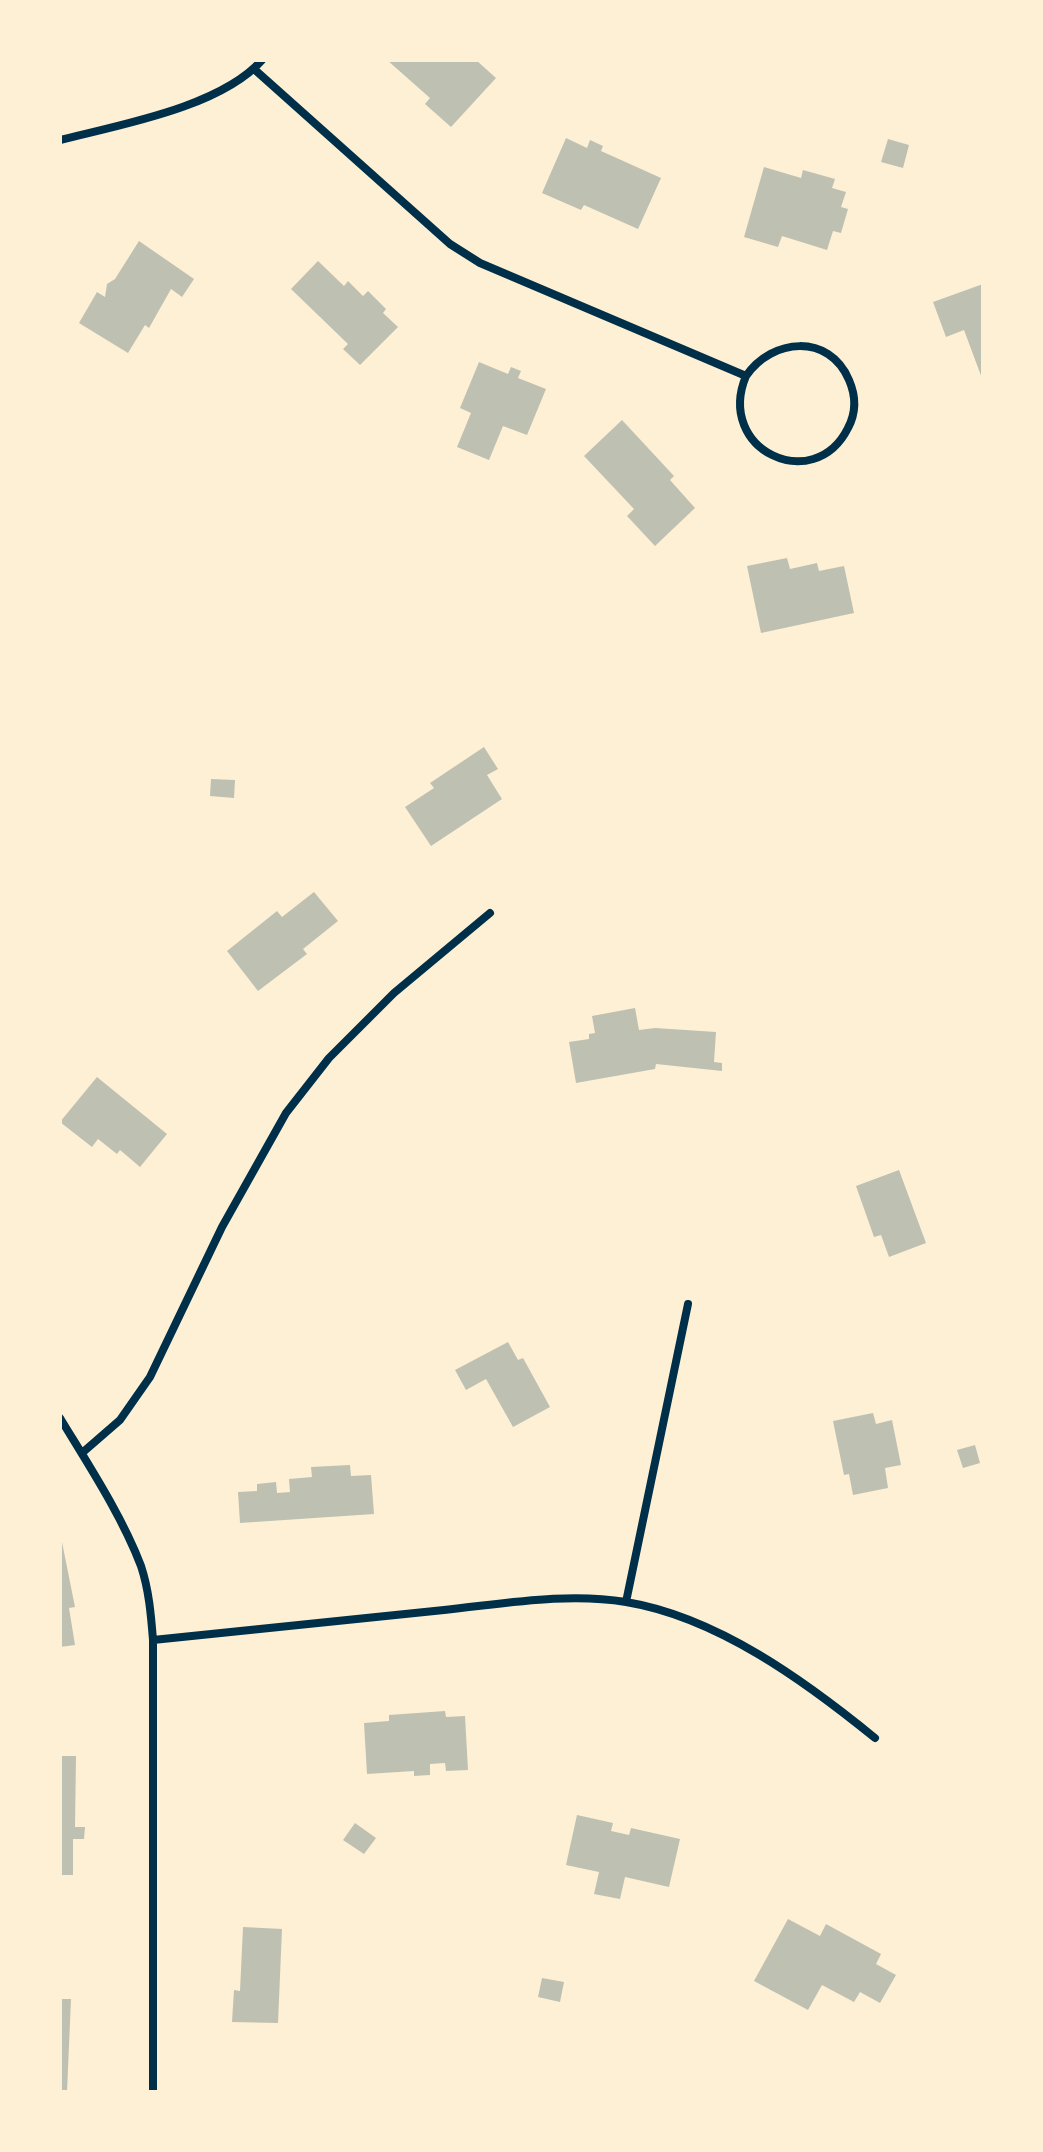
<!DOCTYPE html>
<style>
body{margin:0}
#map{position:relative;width:1043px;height:2152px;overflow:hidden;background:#fdf0d5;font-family:Rubik,sans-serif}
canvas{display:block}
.frame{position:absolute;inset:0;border:62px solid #fdf0d5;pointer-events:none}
</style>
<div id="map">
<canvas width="1043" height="2152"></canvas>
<div class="frame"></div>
</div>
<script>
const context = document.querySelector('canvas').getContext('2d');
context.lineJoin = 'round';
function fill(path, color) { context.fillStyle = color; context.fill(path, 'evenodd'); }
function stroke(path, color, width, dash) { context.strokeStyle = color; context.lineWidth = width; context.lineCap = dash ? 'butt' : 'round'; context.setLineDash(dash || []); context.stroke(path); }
const building = new Path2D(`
 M387,60h89l20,18 -45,49 -26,-23 5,-6z
 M566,138l21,10 3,-8 13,6 -2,5 60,27 -23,51 -54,-24 -3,5 -39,-17z
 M888,139l21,6 -6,23 -22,-6z
 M764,167l37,11 2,-8 32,9 -3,9 14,4 -5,15 7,2 -7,24 -8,-2 -6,19 -45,-14 -4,11 -34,-10z
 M139,241l55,38 -12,18 -11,-8 -22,39 -4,-3 -17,28 -49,-30 18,-31 8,5 2,-13 8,-5z
 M318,261l26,25 4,-5 15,15 5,-5 18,18 -3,4 15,14 -38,38 -17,-16 5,-5 -57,-55z
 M983,284v97l-19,-51 -18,7 -13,-35z
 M479,362l29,12 3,-7 10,4 -3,7 28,11 -19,46 -24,-9 -14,34 -32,-13 14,-34 -11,-5z
 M622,420l52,56 -4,4 25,28 -40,38 -28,-30 7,-7 -50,-53z
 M787,558l3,11 27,-6 2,8 25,-5 10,47 -93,20 -14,-67z
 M484,747l14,22 -11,6 15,24 -71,47 -26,-39 29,-19 -4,-5z
 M211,779l24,1 -1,18 -24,-2z
 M314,892l24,29 -35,28 4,5 -49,37 -31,-40 50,-40 5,6z
 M635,1008l4,22 16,-2 61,4 -2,30 8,1v8l-66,-7 -1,5 -79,14 -7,-41 20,-3v-5l6,-1 -3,-17z
 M97,1077l70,57 -27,33 -20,-17 -3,4 -19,-15 -6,8 -32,-25z
 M899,1170l27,73 -37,14 -8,-22 -7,2 -18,-51z
 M508,1342l10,18 5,-2 27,49 -37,20 -27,-48 -20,11 -11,-20z
 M873,1413l3,11 16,-4 9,45 -16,3 3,20 -35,7 -4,-21 -5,1 -11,-54z
 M975,1445l5,18 -17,5 -6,-18z
 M350,1465l1,11 20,-1 3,39 -134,9 -2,-31 19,-1v-7l19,-2 1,11 13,-1 -1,-13 23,-2 -1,-10z
 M60,1532l15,75 -6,1 6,37 -15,2z
 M445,1711l1,6 19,-1 3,54 -22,1 -1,-8 -15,1v11l-16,1v-5l-47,3 -3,-51 25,-2v-6z
 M60,1756h16l-1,71h10l-1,12h-11v36h-13z
 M577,1815l36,8 -2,8 18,4 2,-7 49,11 -11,48 -44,-10 -5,22 -26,-5 5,-22 -33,-7z
 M355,1823l21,15 -12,16 -21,-14z
 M788,1919l32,17 6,-12 55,30 -5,10 20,11 -16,28 -20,-11 -6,10 -32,-17 -14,25 -54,-29z
 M243,1927l39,2 -4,94 -46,-1 2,-32 6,1z
 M542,1978l22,4 -4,20 -22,-5z
 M60,1999h11l-4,93h-7z`);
const minor = new Path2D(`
 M254,69l196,175 30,19 266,113c-31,74 68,120 102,52 8,-15 8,-32 1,-48 -20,-47 -77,-42 -103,-4
 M60,140c59,-15 161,-33 202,-80
 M60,1418c28,46 62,98 81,148 8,24 10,49 12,74v452
 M82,1453l38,-33 30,-43 72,-150 64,-114 43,-55 65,-65 96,-80
 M626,1602l62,-298
 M153,1640c97,-10 194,-20 291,-30 59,-6 122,-18 182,-8 91,15 179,79 249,136`);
fill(building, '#bec0b2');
stroke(minor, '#003049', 8);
</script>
